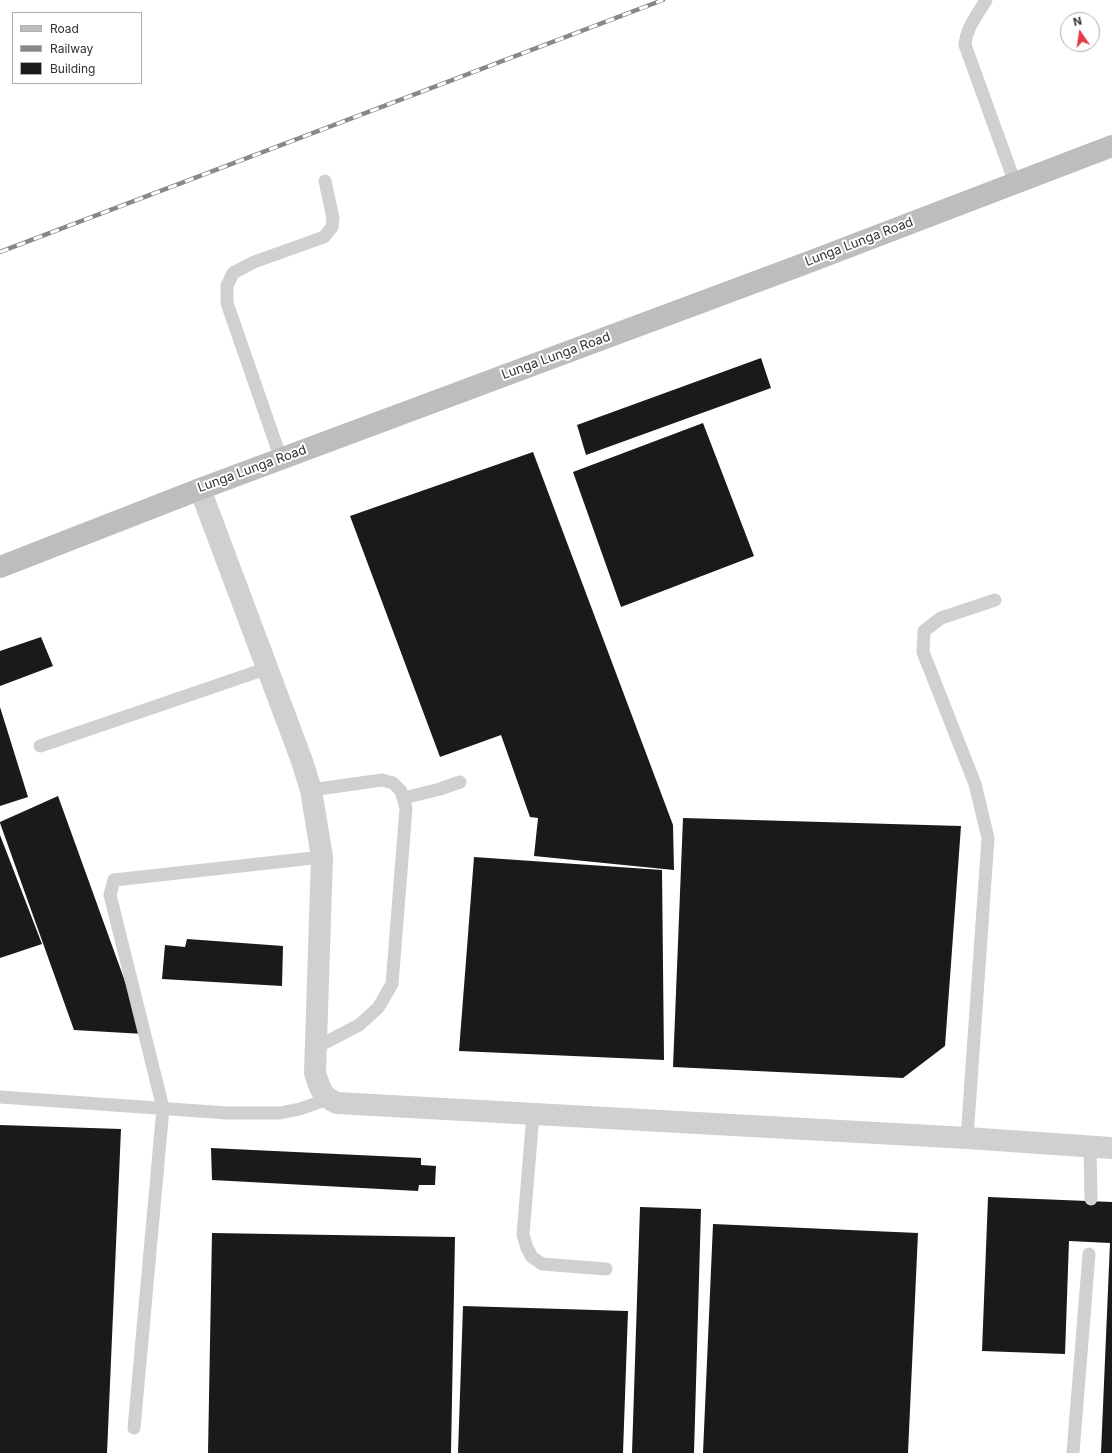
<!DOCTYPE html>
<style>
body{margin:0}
#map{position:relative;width:1112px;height:1453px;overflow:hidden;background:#fff;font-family:Inter,sans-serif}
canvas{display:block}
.legend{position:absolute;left:12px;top:12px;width:130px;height:72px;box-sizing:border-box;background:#fff;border:1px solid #adadad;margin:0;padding:5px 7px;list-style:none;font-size:12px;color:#333}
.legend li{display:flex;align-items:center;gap:8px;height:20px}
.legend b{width:20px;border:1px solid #adadad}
.north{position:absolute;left:1060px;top:12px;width:40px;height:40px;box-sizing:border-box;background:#fff;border:1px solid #adadad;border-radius:50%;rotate:347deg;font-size:11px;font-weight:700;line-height:16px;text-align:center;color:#333}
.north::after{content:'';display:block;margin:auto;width:14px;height:18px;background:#e63946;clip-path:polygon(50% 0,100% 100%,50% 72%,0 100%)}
</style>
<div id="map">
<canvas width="1112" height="1453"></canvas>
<ul class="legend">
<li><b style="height:5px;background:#bdbdbd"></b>Road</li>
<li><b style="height:5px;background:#888"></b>Railway</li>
<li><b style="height:11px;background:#1a1a1a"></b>Building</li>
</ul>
<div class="north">N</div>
</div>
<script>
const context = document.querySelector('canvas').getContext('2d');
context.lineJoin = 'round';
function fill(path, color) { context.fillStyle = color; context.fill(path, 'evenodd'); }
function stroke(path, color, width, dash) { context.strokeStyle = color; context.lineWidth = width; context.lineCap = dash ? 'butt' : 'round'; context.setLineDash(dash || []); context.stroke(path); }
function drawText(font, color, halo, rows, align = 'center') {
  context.font = font + ' Inter,sans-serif'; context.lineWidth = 4; context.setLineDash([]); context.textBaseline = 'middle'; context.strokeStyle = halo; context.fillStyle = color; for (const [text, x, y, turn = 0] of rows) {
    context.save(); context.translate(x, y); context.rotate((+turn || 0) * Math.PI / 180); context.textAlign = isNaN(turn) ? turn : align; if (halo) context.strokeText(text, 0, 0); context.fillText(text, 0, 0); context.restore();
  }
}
const building = new Path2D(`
 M761,358l10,30 -185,67 -9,-30z
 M703,423l51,133 -133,51 -48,-135z
 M533,452l140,373 1,45 -140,-14 4,-38 -8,-1 -29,-82 -61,22 -90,-241z
 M41,637l12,29 -53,20v-35z
 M0,707l28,90 -28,9z
 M58,796l86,238 -70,-4 -74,-207v-1z
 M683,818l278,8 -16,220 -42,32 -230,-11z
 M0,835l42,109 -42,14z
 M474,857l188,13 2,190 -205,-9z
 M187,939l96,7 -1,40 -120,-7 3,-34 20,2z
 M0,1125l121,4 -14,324h-107z
 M211,1148l210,10v7l15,1 -1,19h-16l-1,6 -206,-11z
 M988,1197l124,5v251h-11l9,-210 -41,-2 -4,113 -83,-3z
 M640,1207l61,2 -7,244h-62z
 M713,1224l205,9 -10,220h-205z
 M212,1233l243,4 -4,216h-243z
 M463,1306l165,5 -5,142h-165z`);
const lane = new Path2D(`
 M986,0c-8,14 -20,28 -21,45l50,138
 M281,459l-54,-156v-17l6,-13 21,-11 70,-25 8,-10 1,-9 -8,-37
 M40,746l228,-78
 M311,790l71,-10 11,3 8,8 5,17 -14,176 -14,24 -19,17 -44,23
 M404,798l36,-9 20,-7
 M0,1097l227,16h53l20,-4 28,-10
 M533,1114l-10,121 4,13 5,9 10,7 64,5
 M967,1138l21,-300 -13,-54 -52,-132 1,-21 17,-13 54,-18
 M1090,1146l1,53
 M134,1428l29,-320 -53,-213 4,-15 208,-23
 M1073,1453l16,-199`);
const street = new Path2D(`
 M200,489l102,272 9,29 11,67 -7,216c5,15 6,23 22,30l630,35 145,10`);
const secondary = new Path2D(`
 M0,567l200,-78 609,-227 303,-116`);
const rail = new Path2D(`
 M0,252l663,-252`);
const streetNames = [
 ["Lunga Lunga Road",859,242,-21],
 ["Lunga Lunga Road",556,356,-20],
 ["Lunga Lunga Road",252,469,-20]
];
fill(building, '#1a1a1a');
stroke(lane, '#d0d0d0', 13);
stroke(street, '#d0d0d0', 22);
stroke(secondary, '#bdbdbd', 22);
stroke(rail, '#888', 4.5);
stroke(rail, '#fff', 3, [9]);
drawText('13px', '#333', '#fff', streetNames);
</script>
